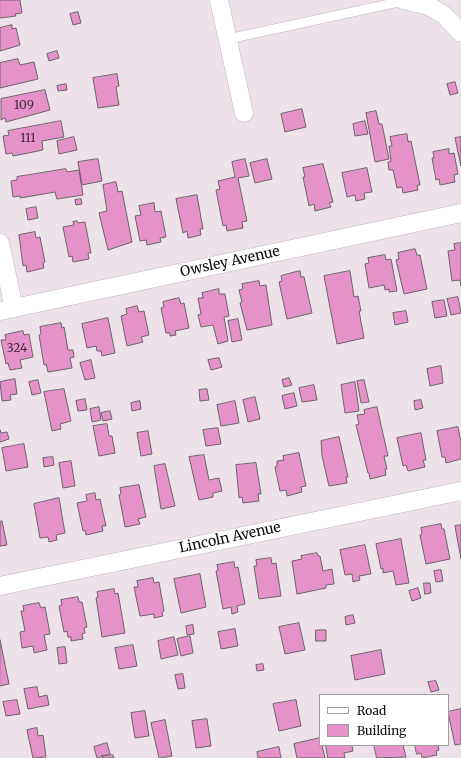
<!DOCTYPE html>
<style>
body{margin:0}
#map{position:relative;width:461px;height:758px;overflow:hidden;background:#ede2e9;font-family:Merriweather,serif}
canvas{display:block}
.legend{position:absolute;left:319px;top:694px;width:130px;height:52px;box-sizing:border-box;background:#fff;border:1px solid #9f9d9e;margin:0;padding:5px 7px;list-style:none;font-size:12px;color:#0e0b0d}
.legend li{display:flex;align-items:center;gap:8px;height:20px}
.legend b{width:20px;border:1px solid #9f9d9e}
</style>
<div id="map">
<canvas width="461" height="758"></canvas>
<ul class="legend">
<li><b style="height:5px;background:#fff"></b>Road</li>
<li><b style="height:11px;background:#e492c8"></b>Building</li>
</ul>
</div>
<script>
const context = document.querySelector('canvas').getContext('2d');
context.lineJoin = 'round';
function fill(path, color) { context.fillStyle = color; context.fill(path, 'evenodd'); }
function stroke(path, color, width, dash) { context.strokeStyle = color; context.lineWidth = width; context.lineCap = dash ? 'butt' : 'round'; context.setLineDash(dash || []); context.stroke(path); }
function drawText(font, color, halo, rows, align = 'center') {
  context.font = font + ' Merriweather,serif'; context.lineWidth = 3; context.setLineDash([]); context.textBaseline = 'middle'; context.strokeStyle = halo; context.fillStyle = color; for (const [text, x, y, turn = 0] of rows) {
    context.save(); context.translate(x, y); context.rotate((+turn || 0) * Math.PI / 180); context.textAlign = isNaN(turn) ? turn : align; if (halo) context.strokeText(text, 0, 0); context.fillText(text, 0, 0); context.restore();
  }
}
const building = new Path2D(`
 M0,0h20l2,13 -7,1 1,2 -16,2z
 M78,12l3,11 -8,2 -3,-11z
 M12,25v4l4,-1 4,17 -20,6v-23z
 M57,51l2,7 -10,3 -2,-7z
 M18,59l2,6 14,-3 4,17 -38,9v-25z
 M117,74l2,12 -3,1 3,18 -21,3 -5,-30z
 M455,82l3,11 -8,2 -3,-11z
 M66,84l1,6 -9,1 -1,-5z
 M45,90l5,20 -44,12 -1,-4 -4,2v-21z
 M302,109l4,18 -21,5 -4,-18z
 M376,111l3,13h3l7,35 -14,3 -9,-49z
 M61,121l3,16 -22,4 1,9 -30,6 -1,-3 -6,1 -3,-18 6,-1 -1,-4z
 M365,121l3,13 -13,2 -2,-12z
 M407,134l1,8 3,-1 9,44h-3l1,5 -15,3 -1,-6 -5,1 -4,-18h-4l-1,-8 3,-1 -2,-15h3l-2,-9z
 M74,137l3,13 -18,4 -2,-13z
 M461,137v29l-6,-28z
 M449,149v5l5,-1 4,21 -4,1 1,7 -15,3 -1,-6 -3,1 -4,-22h2l-1,-6z
 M98,159l4,22 -20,4 -4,-23z
 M245,159l4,17 -11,2 9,43 -5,1 1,6 -16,3 -1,-6 -3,1 -7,-36 4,-1 -2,-8 17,-4 -3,-15z
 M267,159l5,20 -17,4 -5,-20z
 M323,164l10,38 -4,1 2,4 -16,4 -1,-7 -5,2 -6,-29h2l-2,-9z
 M367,168l5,24 -8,1 1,6 -9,2 -1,-6 -8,2 -5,-24z
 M66,169l1,3 12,-2 4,25 -26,4 -2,-7 -35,6v-2l-7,1 -2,-16 6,-1v-3z
 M116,182l2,10 4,-1 10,51 -24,8 -9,-37 8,-2 -4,-26z
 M197,195l6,34h-3l1,6 -13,3 -1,-7 -4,2 -7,-34z
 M81,199l1,5 -6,1 -1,-5z
 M154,203l1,9 6,-1 5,26 -6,1 1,4 -14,3 -1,-5 -6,1 -5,-25 6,-1 -2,-9z
 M36,207l2,11 -10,2 -2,-11z
 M77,221l1,2 7,-1 6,31h-3l1,6 -16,3 -1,-6 -3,1 -6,-30 11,-2 -1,-3z
 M35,232l1,6 4,-1 5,25 -2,1 1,5 -17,4 -1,-7 -3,1 -4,-31z
 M461,243v43l-1,-6 -8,1 -4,-30 7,-1 -1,-6z
 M415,249l2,6h3l7,34 -23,5 -8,-34 3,-1 -1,-6z
 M385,255l1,5 5,-1 6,32 -8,1v-3l-4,1 -1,-5 -15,3 -4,-24 4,-1 -1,-5z
 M300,271l1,6h3l8,36 -25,6 -8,-37 3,-1 -1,-5z
 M350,271l4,26 4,-1 3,15h-2l5,27 -27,6 -13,-68z
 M259,281l1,5 6,-1 6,40 -25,5 -7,-27 2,-1 -3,-12 4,-1 -1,-5z
 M219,289v5h6l4,22 -5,1 4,24 -10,3 -5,-19 -12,2 -3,-12 3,-1 -3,-16h5l-1,-5z
 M458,297l3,16 -10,2 -4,-16z
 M179,298l2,6 3,-1 5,25 -14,3 1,4 -6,1v-3h-4l-5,-25 3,-1 -1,-5z
 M444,300l3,16 -12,2 -3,-16z
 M137,306l2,6 5,-1 5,24 -8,2 2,5 -16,4 -6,-30 6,-2 -1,-5z
 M406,311l2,11 -13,3 -2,-12z
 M108,318l7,35 -13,3 -1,-5h-4l-1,-5 -9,2 -5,-24z
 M238,319l4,21 -10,2 -4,-21z
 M61,323l1,5 2,-1 4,23h5l1,7 -4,1 2,10 -24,4 -2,-8 -2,1 -5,-30 2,-1 -1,-7z
 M23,331l1,4 5,-1 4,23 -13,3 2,8 -12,2 -2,-7 -2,1 -5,-24h5l-1,-5z
 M219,358l3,9 -11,3 -3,-10z
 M91,360l4,18 -10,2 -5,-17z
 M441,366l2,17 -13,3 -3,-17z
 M289,378l3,7 -8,2 -2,-7z
 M15,379l2,15 -7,1 1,5 -9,1 -2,-19z
 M38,380l3,13 -9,2 -3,-13z
 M364,380l5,22 -8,1 -4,-22z
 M355,382l4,29 -14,2 -4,-28z
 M314,385l3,15 -15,2 -3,-14z
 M64,389l7,32 -11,3 1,5 -9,2 -8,-39z
 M207,389l2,11 -9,1 -1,-11z
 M294,393l3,13 -12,3 -3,-13z
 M255,397l5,22 -12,3 -5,-22z
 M85,399l2,11 -9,1 -2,-10z
 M421,400l2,8 -8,2 -1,-9z
 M140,401l1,8 -9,2 -1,-8z
 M235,401l4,22 -18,3 -4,-21z
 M99,407l2,13 -9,2 -2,-13z
 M377,407l11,49h-4l3,13h-2l1,6 -16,4 -1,-6h-1l-12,-48 3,-1 -2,-9 8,-1 -1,-4z
 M110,411l2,8 -9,2 -2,-8z
 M107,424l2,12h3l3,17 -16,3 -6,-30z
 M458,427l3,15v17l-15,4 -1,-6h-3l-5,-26z
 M218,428l3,16 -15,2 -3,-16z
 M0,430l1,3 6,-1 2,7 -9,3z
 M148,431l4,23 -11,2 -4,-23z
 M421,433l5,27h-3l2,7 -17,4 -2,-6 -3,1 -6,-28z
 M339,437l9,40h-2l1,6 -18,3 -7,-30 -1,-15z
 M24,444l4,23 -22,4 -4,-23z
 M299,453l7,33 -5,1 1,5 -15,4 -1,-6 -6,1 -5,-24 2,-1v-5l7,-1 -1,-4z
 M204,455l5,25 10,-2 3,13 -9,2v4l-14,3 -10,-43z
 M53,457l1,8 -10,2 -1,-9z
 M71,461l4,25 -12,2 -4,-25z
 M256,463l5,31h-3l1,7 -16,2 -1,-6 -3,1 -3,-33z
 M165,464l10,42 -14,3 -7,-43z
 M139,485l7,32 -8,2 2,5 -15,3 -6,-32 2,-1 -1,-6z
 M95,493l1,7 4,-1 6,27h-4l1,5 -17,4 -1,-5 -2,1 -6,-28 10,-2 -1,-6z
 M59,498l6,35 -9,2 1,5 -8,2 -1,-5 -8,1 -6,-34z
 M2,521l5,24 -7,1v-24z
 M441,524l1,5h2l6,30 -24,5 -6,-29 2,-1 -1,-6z
 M461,525v34l-6,-33z
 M401,539l8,44 -13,2 -3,-14 -10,2v-5l-2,1 -5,-25z
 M365,545l6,29 -12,2 1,4 -7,2 -1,-8 -7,1 -5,-25z
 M317,553l1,3h2l3,15 9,-2 2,15 -8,1v3l-29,6 -5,-33 10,-2 -1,-3z
 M271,558l1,6 4,-1 5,33 -22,3 -5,-33h3l-1,-6z
 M234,562l1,6 3,-1 7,37 -8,2 1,6 -6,2 -1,-7 -8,2 -7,-38 2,-1 -1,-5z
 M441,570l2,11 -7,1 -2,-11z
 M200,574l6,33 -25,6 -7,-34z
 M153,578l1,5 5,-1 5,29 -2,1 1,4 -9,2v-4l-14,2 -6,-29h4l-1,-6z
 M424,583h6l1,10 -6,1z
 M418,588l3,10 -9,3 -3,-10z
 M114,589l1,5 3,-1 7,40 -23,4 -6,-39 2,-1 -1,-5z
 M78,597l1,5h3l5,25 -3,1 1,5 -3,1 1,5 -12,2v-4h-3l-1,-6 -3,1 -5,-26 3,-1 -1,-5z
 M39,603l2,5 4,-1 5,27 -6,1 3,15 -13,3 -1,-7 -11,2 -2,-16 5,-1 -4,-20h3l-1,-5z
 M353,615l2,8 -9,2 -1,-8z
 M299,623l6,27 -20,4 -6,-27z
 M193,625l1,9 -7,1 -1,-9z
 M235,629l3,17 -17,3 -3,-17z
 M316,630h10v11h-10z
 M190,636l3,17 -12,3 -4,-17z
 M174,637l4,18 -17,4 -3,-18z
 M0,640l9,44 -9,2z
 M133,645l4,21 -18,3 -4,-21z
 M65,647l2,16 -8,1 -2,-16z
 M381,650l4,24 -30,6 -4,-24z
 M263,664l1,6 -7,1 -1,-6z
 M183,674l2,14 -7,1 -3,-14z
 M436,681l3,9 -8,2 -3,-10z
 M37,687l2,10 8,-2 2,10 -21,4 -4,-20z
 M17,700l3,14 -14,2 -3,-14z
 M296,700l5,26 -22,5 -6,-27z
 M461,709v35l-6,1 -7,-33z
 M145,711l4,25 -14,2 -4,-25z
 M207,719l4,27 -15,2 -4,-27z
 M165,720l7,36 -13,2 -8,-35z
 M37,728l1,8 5,-1 3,22 -13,1 -6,-28z
 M320,738v7h2l3,13h-28l-3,-14z
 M107,743l3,11 -13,4 -3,-11z
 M326,745h26l1,6 -9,2 1,5h-17z
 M374,745h29l3,12 -29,1z
 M415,745h23l1,5 -3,1 1,4 -15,3 -1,-5 -4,1z
 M279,747l2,11h-23l-1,-6z
 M113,755l1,3h-11l-1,-2z`);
const lane = new Path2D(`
 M228,39l175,-38`);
const street = new Path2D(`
 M219,0l25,113
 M403,0l26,6 15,9 17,18
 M0,243l14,65
 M0,311l461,-98
 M0,586l461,-95`);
const numberNames = [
 ["109",24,106],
 ["111",28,139],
 ["324",17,349]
];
const streetNames = [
 ["Owsley Avenue",230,262,-12],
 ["Lincoln Avenue",230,538,-12]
];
fill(building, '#e492c8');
stroke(building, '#6d6369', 1);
stroke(lane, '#c0b5bc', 10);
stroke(street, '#c0b5bc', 19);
stroke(lane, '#fff', 9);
stroke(street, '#fff', 18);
drawText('12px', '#442d3c', null, numberNames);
drawText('14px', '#0e0b0d', '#fff', streetNames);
</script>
